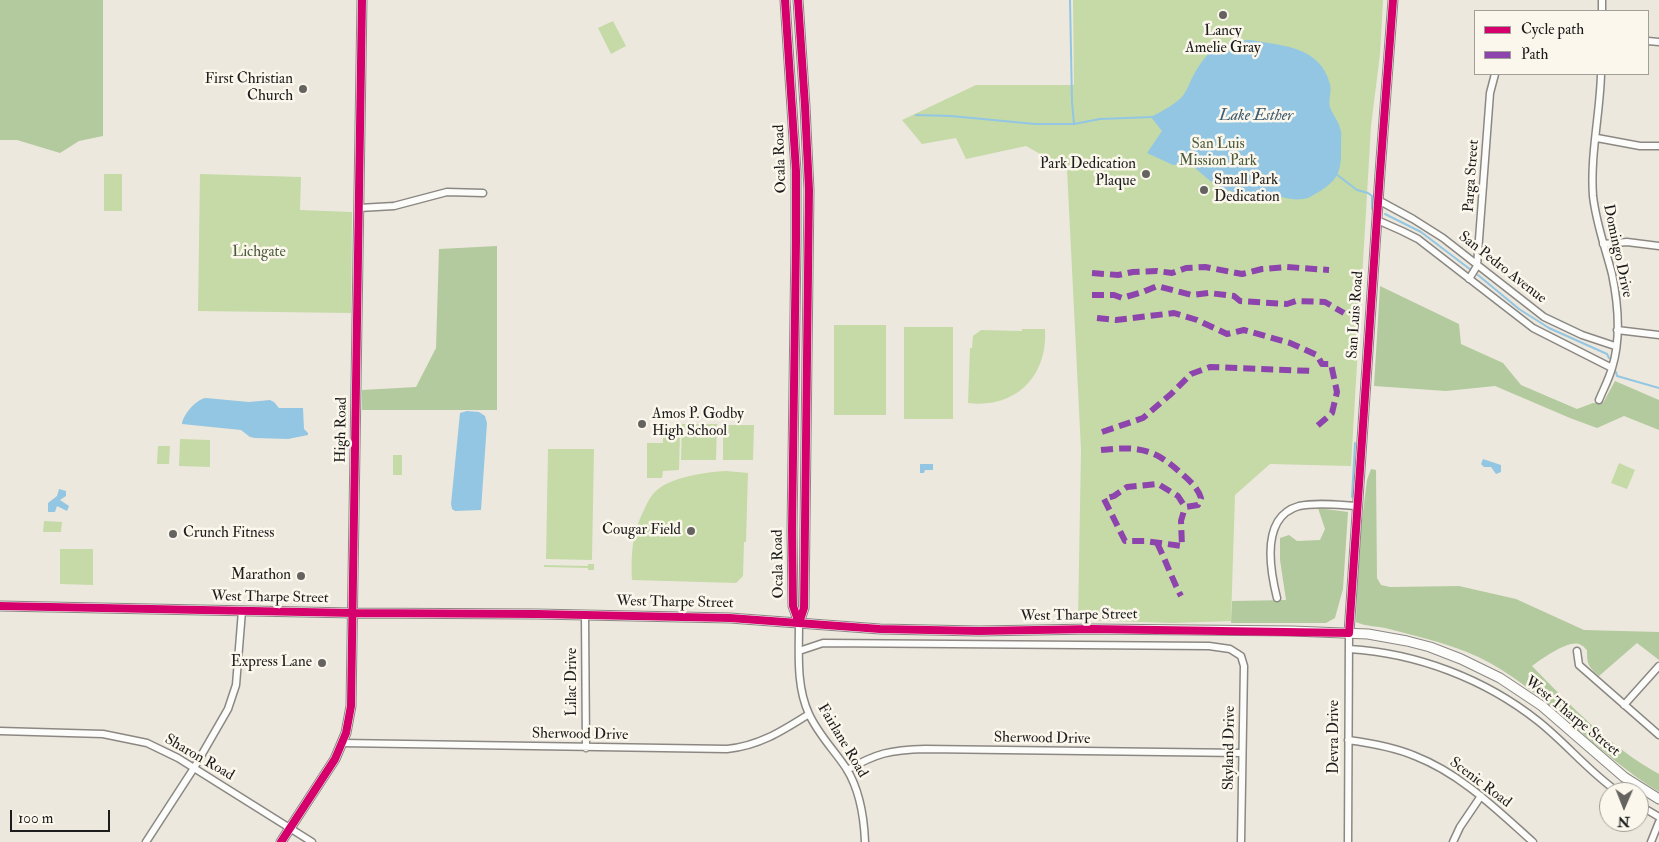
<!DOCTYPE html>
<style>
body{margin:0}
#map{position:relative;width:1659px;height:842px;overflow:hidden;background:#ede8dd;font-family:"IM FELL Double Pica",serif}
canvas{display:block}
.legend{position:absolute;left:1474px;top:10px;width:175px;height:65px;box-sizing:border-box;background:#fbf7ec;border:1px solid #a29f99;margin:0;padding:6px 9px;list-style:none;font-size:15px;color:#1c1c1c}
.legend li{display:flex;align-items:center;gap:10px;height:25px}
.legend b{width:25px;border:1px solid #a29f99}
.north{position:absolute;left:1599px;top:782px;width:50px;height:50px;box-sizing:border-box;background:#fbf7ec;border:1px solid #a29f99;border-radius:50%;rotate:181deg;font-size:14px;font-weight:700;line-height:20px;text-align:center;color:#1c1c1c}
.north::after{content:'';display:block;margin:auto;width:18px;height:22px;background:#656360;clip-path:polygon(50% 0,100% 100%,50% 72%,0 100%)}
.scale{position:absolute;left:10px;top:810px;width:100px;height:22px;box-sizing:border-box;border:2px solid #1c1c1c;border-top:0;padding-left:6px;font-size:15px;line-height:18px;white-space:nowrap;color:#1c1c1c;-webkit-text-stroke:4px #fbf7ec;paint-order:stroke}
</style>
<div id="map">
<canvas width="1659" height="842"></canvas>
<ul class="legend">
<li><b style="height:6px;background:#d6006c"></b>Cycle path</li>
<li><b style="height:6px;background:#8e44ad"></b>Path</li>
</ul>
<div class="north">N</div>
<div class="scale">100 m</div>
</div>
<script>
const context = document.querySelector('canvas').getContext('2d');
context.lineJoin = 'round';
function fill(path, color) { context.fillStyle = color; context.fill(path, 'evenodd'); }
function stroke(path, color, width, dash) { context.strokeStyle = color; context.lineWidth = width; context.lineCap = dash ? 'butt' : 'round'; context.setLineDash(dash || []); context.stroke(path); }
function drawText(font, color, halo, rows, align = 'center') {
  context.font = font + ' "IM FELL Double Pica",serif'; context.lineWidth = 5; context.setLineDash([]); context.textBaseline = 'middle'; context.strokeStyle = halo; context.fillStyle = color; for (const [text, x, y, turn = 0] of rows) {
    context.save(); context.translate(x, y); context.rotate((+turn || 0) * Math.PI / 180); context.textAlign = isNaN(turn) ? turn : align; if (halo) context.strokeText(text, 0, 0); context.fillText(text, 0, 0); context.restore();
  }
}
const green = new Path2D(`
 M1073,0h310l-3,54 -9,72 -20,340 -81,-2 -35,31 -4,126 -58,2 -95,-3 3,-170 -14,-281 -41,-23 -60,13 -10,-21 -34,6 -20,-24 74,-35h98z
 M613,21l13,25 -15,8 -13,-26z
 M104,174h18v37h-18z
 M200,174l101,3 -1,33 52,2 -1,101 -153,-2z
 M834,325h52v90h-52z
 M904,327h49v92h-49z
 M1022,329h23c3,47 -29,80 -77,74l2,-55h2l1,-12 8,-6 41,1z
 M682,424h35l-1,36h-35z
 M723,425h31l-1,35h-30z
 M663,434h17l-1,36 -16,1 -1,7h-15v-35h16z
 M180,439l30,1v27l-31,-1z
 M158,446h12l-1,18h-12z
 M548,449h46l-2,111 -46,-1z
 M393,455h9v20h-9z
 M1619,463l16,7 -8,19 -16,-6z
 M726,471l22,2 -2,69h-2l-1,34 -7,7 -104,-3c-1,-26 0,-47 12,-70 3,-7 7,-15 13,-20 15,-13 49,-18 69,-19z
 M44,521l18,1 -1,10h-18z
 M60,549h33v36l-33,-1z
 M588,564h6v6h-6v-2l-44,-1v-2l44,1z`);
const forest = new Path2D(`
 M0,0h103v136l-24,5 -19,12 -43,-13h-17z
 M497,246v164h-135v-20l54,-3 20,-39 3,-99z
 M1380,286l79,38 2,20 42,19 18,22 56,24 16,-6h10l12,-22 44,19v30l-35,-14 -27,12 -27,-10 -75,-32 -49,5 -72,-5z
 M1371,469l5,1 1,108 4,7 9,2 69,-1 57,13 68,31 75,2v28l-22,-17 -38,33c-11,-10 -12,-11 -12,-26 -2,-1 -3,-4 -6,-5 -11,-7 -39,14 -49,21 39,40 78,81 127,108v18c-61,-37 -107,-94 -169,-129 -30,-17 -67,-25 -101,-34 -10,-3 -23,-2 -33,-7l2,-70 9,-72z
 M1318,508l30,4 -5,77 -8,29 -9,5h-95l1,-22 54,-1 -6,-40v-22l9,-3 8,6 23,-1 5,-11z`);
const water = new Path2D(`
 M1250,40c33,6 70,6 80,44 2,8 -2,15 0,23 2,7 8,13 10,21 2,5 1,12 1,18 1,25 -3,35 -24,47 -4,2 -9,6 -14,6 -13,2 -24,-4 -37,-5 -9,-1 -18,0 -27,-1 -20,-2 -34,-16 -48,-29l-18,1 -26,-12 15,-22 -11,-14c11,-6 21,-11 30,-19 5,-5 8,-14 11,-20 16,-29 25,-36 58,-38z
 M206,398l43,4 21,-2 4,2 5,6h24l1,21 4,4v2l-20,4 -33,-1 -5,-1 -9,-7 -59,-6c1,-9 14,-25 24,-26z
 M467,411l12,1 6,4 2,7 -6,87 -26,1 -3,-2 -1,-5 9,-91z
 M1483,459l18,6v7l-5,2 -5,-7h-7l-3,-3z
 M920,464h13v6h-8l-1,3h-4z
 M59,489l7,2v5l-6,4 9,6 -2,5 -10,-5 -2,6h-7v-9l9,-7z`);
const stream = new Path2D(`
 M1070,0l2,102 2,22
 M916,115l35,1 84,8h39l26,-5 53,-2
 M1336,174l21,16 11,3 4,3v13
 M1385,214l36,18 50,38
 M1478,275l41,34 30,19 58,26 2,4
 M1616,372l1,4 42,12
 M1352,497l3,-54`);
const street = new Path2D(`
 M1602,11v-11
 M1648,41l11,1
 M1597,138l43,8h19
 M1378,200l35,19 30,19 101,79 38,18 33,11
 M359,208l35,-2 53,-14 36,1
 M1377,220l25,11 16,8 115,89 79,40
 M1603,244l24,-2 32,4
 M1469,279l8,-13 13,-173 5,-19
 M1617,330l42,5
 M1599,400c4,-10 10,-21 13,-32 9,-29 6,-65 0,-94 -7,-27 -16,-51 -19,-78 -3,-41 7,-82 8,-122
 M1277,598c-7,-28 -17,-81 22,-92 18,-4 40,-1 58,0
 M585,615l1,133
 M799,623c0,30 -3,63 10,91 9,20 25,36 37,54 14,22 18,48 19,74
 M1349,649c68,4 136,30 189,72 29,23 50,50 80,71
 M799,651l24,-8 386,3 21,3 11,7 3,10 -3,176
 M1577,651l2,14 80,70
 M1624,705l35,-39
 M0,731l103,3 44,9 31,15 134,84
 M1348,740c22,3 46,7 67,16 46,18 81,53 118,86
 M342,743l385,6c32,-3 55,-18 82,-35
 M847,770c30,-17 43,-20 78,-21l317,4
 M1639,805l20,12
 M146,842l48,-74 34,-59 8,-24 6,-74
 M1348,842l1,-209
 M1453,842l7,-15 21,-31
 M1651,842l8,-20`);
const secondary = new Path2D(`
 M785,0l11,171v71l-4,288 1,76 6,17
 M798,0l7,106 4,84 -5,418 -5,15
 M0,606l353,7 184,1 193,4 150,11 99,2 114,-2 199,2 76,3 39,7 23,6 31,12 39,19 42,28 82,71 35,22
 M1349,633l31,-460 13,-173
 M281,842l54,-83 11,-26 5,-27 11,-706`);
const quiet = new Path2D(`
 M1092,273l26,2 15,-3 24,-1 15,2 14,-5 19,-1 37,7 20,-5 25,-2 42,3
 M1092,295h22l8,3 21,-6 14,-6 35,9 17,-2 25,3 6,5 47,3 9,-3 29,1 19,11
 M1097,318l19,2 58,-7 23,7 30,14 17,-4 46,13 27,12 5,9h9l6,28 -5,21 -17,15
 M1102,432l41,-14 28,-24 20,-20 19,-7 103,4
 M1101,450c37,-4 53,-2 81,24 8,7 16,14 19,24l-3,7 -13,2 -7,-11 -20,-12 -31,3 -13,9 -10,3 21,42h20l37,5 -1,-25 4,-14
 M1157,543c9,18 15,36 24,53`);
const cycleway = new Path2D(`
 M785,0l11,171v71l-4,288 1,76 6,17
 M798,0l7,106 4,84 -5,418 -5,15
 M0,606l353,7 184,1 193,4 150,11 99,2 114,-2 256,4 31,-460 13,-173
 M281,842l54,-83 11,-26 5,-27 11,-706`);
const markers = [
 [1223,15,5,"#656360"],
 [303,89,5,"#656360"],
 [1146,174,5,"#656360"],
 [1204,190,5,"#656360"],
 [642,424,5,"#656360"],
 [691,531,5,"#656360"],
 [173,534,5,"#656360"],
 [301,576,5,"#656360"],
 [322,663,5,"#656360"]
];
const poiNames = [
 ["Lancy",1223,32,"center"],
 ["Amelie Gray",1223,49,"center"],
 ["First Christian",293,80],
 ["Church",293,97],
 ["Park Dedication",1136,165],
 ["Plaque",1136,182],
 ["Small Park",1214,181,"left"],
 ["Dedication",1214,198,"left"],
 ["Amos P. Godby",652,415,"left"],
 ["High School",652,432,"left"],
 ["Cougar Field",681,531],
 ["Crunch Fitness",183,534,"left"],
 ["Marathon",291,576],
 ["Express Lane",312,663]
];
const parkNames = [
 ["San Luis",1218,145],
 ["Mission Park",1218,162],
 ["Lichgate",259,253]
];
const streetNames = [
 ["Ocala Road",781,159,-92],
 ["Parga Street",1472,176,-86],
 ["Domingo Drive",1617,251,78],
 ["San Pedro Avenue",1502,268,38],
 ["San Luis Road",1356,315,-86],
 ["High Road",342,430,-89],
 ["Ocala Road",779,564,-91],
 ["West Tharpe Street",270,598,1],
 ["West Tharpe Street",675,603,1],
 ["West Tharpe Street",1079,616,-1],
 ["Lilac Drive",573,682,-90],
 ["West Tharpe Street",1572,717,39],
 ["Sherwood Drive",580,735,1],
 ["Devra Drive",1335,737,-90],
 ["Sherwood Drive",1042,739,1],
 ["Fairlane Road",842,741,59],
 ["Skyland Drive",1230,748,-89],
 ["Sharon Road",199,758,30],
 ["Scenic Road",1480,783,37]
];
const waterNames = [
 ["Lake Esther",1256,117]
];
fill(green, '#c5daa7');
fill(forest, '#b3ca9e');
fill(water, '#93c6e3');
stroke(stream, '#93c6e3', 2);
stroke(street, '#8b8883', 9);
stroke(secondary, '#8b8883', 11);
stroke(street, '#fcfcfa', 6);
stroke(secondary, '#fcfcfa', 9);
stroke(quiet, '#8e44ad', 6, [12, 6]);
stroke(cycleway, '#d6006c', 8);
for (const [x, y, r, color] of markers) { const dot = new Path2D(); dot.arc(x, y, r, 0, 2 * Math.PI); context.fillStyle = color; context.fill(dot); stroke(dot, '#fbf7ec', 2); }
drawText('15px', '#1c1c1c', '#fbf7ec', poiNames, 'right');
drawText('15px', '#4c5b3d', '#fbf7ec', parkNames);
drawText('15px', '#1c1c1c', '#fbf7ec', streetNames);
drawText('italic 16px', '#3c5a6d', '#fbf7ec', waterNames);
</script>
